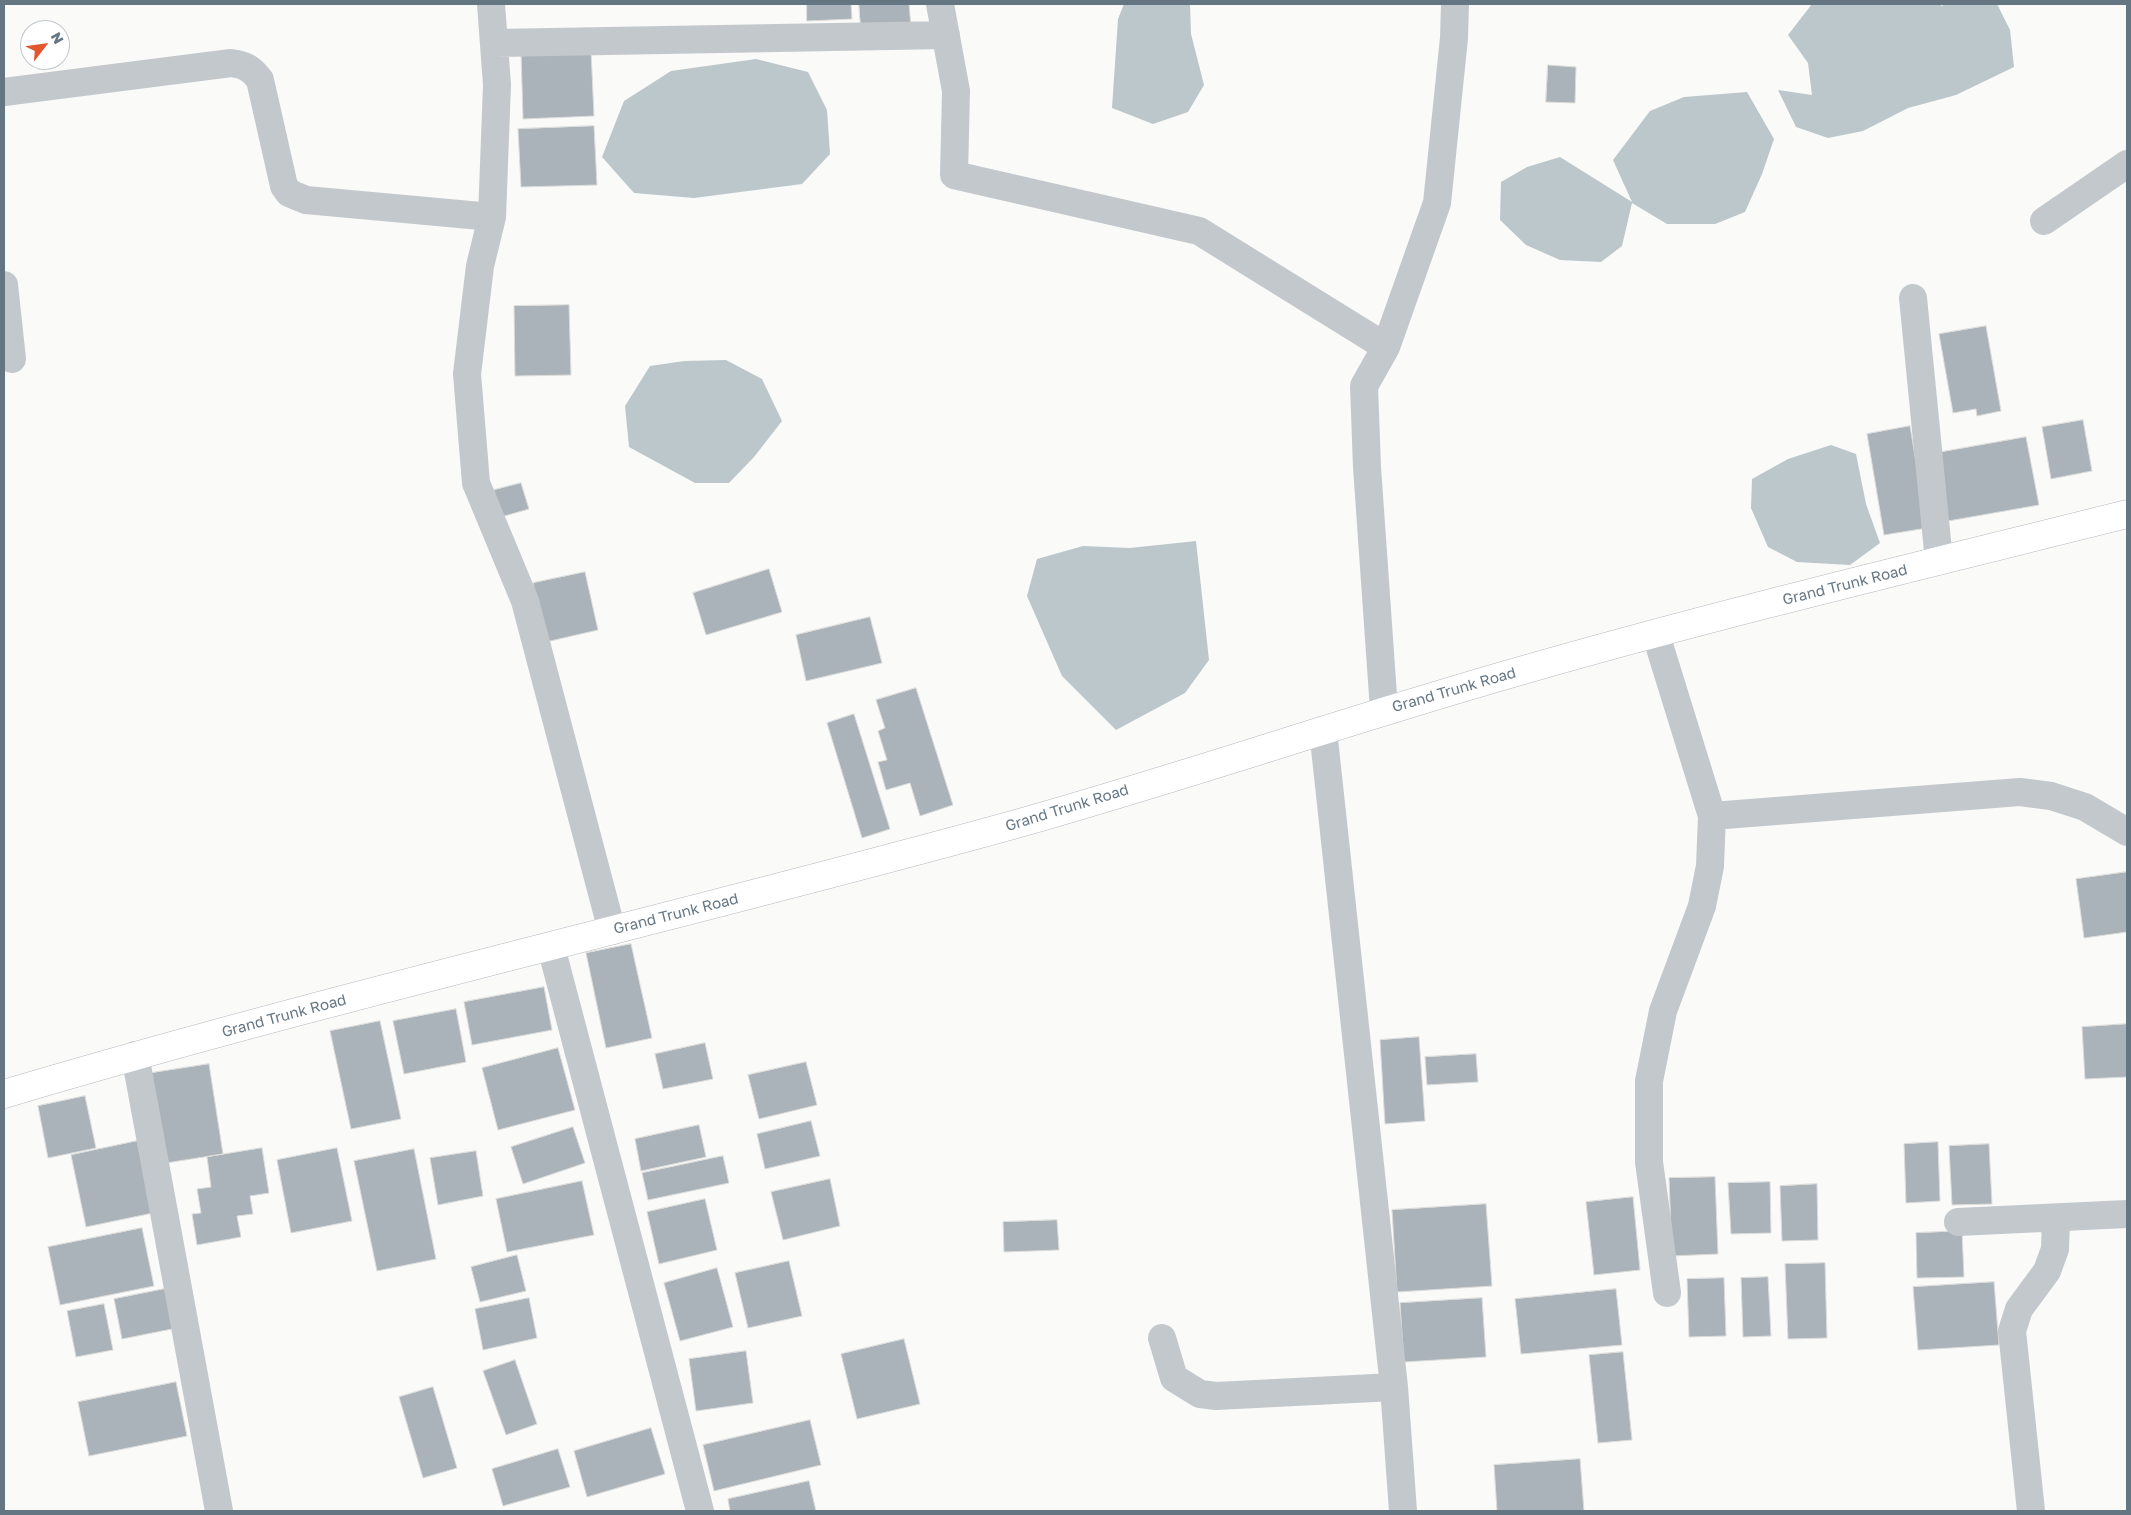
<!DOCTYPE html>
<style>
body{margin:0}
#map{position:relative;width:2131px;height:1515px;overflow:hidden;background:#fafaf8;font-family:"Golos Text",sans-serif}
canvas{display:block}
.frame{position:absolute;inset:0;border:5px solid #657683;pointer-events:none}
.north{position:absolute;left:20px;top:20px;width:50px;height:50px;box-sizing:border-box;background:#fff;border:1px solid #c1c8cd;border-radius:50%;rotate:60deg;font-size:14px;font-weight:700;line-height:20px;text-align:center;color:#657683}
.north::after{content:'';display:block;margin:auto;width:18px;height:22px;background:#e4572e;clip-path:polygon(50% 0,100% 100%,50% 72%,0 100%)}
</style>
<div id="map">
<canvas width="2131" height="1515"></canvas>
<div class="frame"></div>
<div class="north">N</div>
</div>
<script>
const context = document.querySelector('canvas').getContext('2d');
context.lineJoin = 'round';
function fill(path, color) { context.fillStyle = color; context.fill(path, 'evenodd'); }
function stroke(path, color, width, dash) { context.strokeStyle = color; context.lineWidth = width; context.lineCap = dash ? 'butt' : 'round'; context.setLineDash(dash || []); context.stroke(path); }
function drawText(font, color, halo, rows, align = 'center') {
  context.font = font + ' "Golos Text",sans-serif'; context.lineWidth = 5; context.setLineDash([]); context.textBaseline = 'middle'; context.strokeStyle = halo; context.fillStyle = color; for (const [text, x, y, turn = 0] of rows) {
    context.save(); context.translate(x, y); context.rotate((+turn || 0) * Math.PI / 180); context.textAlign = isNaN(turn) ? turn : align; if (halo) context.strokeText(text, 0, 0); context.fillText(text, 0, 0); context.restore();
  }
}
const water = new Path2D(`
 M1124,4h66l1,30 13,51 -16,27 -35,12 -41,-16 6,-89z
 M1812,4h126l4,2 3,-2h52l13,26 4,37 -58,28 -48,13 -45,23 -35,7 -32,-11 -18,-37 34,5 -4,-32 -20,-28z
 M756,59l52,13 19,38 3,44 -28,30 -108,14 -60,-5 -32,-36 22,-56 47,-30z
 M1747,92l27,47 -12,35 -17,38 -30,12h-48l-35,-21 -10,43 -21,16 -41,-2 -34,-15 -26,-25 1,-38 26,-15 33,-10 72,45 -19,-42 37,-49 34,-14z
 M726,360l36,19 20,42 -28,36 -25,26h-34l-66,-36 -4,-41 25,-40 34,-5z
 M1831,445l25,9 10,50 14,39 -30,22 -53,-3 -29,-15 -17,-39 1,-29 36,-20z
 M1196,541l13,119 -24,33 -69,37 -54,-54 -35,-80 10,-37 46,-13 47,2z`);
const building = new Path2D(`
 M807,4h44l1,15 -45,2z
 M859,4h50l2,23 -50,2z
 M591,50l3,66 -71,3 -2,-67z
 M1548,65l28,2 -1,36 -29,-1z
 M594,126l3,59 -76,2 -3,-58z
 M569,305l2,70 -56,1 -1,-70z
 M1986,326l15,85 -24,5 -1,-7 -23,4 -14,-79z
 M2083,420l9,51 -41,8 -9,-52z
 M1910,426l17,102 -43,7 -17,-101z
 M2026,437l13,68 -91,16 -12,-68z
 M521,483l8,26 -28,8 -7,-27z
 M769,569l13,43 -76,23 -13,-42z
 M585,572l13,58 -52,12 -13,-59z
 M870,617l12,46 -76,18 -10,-46z
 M916,688l37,117 -33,11 -10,-33 -24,7 -8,-28 9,-2 -9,-29 7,-3 -9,-28z
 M854,714l36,115 -28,9 -35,-115z
 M2127,872v60l-43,6 -8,-59z
 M631,944l21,94 -46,10 -20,-95z
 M544,987l8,43 -80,15 -8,-43z
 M456,1009l10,53 -62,12 -11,-53z
 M380,1021l21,98 -50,10 -21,-98z
 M2127,1024v53l-42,2 -3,-52z
 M1419,1037l6,84 -40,3 -5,-84z
 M705,1043l8,36 -50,10 -8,-35z
 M558,1048l17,62 -77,20 -16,-62z
 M1476,1054l2,28 -51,3 -2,-28z
 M806,1062l11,43 -58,14 -11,-44z
 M209,1064l14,90 -57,9 -15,-90z
 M85,1096l11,52 -48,10 -10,-52z
 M811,1121l9,35 -55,13 -8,-35z
 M699,1125l7,32 -65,14 -6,-32z
 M573,1127l12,36 -62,21 -12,-37z
 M137,1141l16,72 -67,14 -15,-72z
 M1938,1142l2,59 -34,2 -2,-59z
 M1989,1144l3,60 -40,1 -3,-59z
 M262,1148l7,45 -19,3 3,18 -16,2 4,21 -44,8 -5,-31 9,-1 -4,-24 14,-2 -4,-30z
 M337,1148l15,73 -61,12 -14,-73z
 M414,1149l22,110 -59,12 -23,-110z
 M476,1151l7,45 -45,9 -8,-47z
 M723,1156l6,27 -81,17 -6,-27z
 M1715,1177l3,77 -46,2 -3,-78z
 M830,1179l10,47 -57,14 -12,-48z
 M582,1181l12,54 -87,17 -11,-53z
 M1770,1182l1,51 -40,1 -3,-51z
 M1817,1184l1,56 -36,1 -2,-55z
 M1633,1197l7,73 -46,5 -8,-73z
 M705,1199l12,51 -58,14 -12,-52z
 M1486,1204l6,82 -95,6 -5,-82z
 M1057,1220l2,30 -55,2 -1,-30z
 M142,1228l12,58 -94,19 -12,-58z
 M1962,1231l2,46 -47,1 -1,-45z
 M517,1255l9,36 -46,11 -9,-35z
 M789,1261l13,55 -54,12 -13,-55z
 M1825,1263l2,75 -39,1 -3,-75z
 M717,1268l16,59 -53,14 -16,-58z
 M1768,1277l3,59 -28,1 -2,-59z
 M1724,1278l2,58 -37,1 -2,-58z
 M1994,1282l5,63 -81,5 -5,-63z
 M169,1288l8,40 -55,11 -8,-40z
 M1616,1289l6,56 -101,9 -6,-55z
 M529,1298l8,40 -54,12 -8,-41z
 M1482,1298l4,59 -82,5 -4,-59z
 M104,1304l9,46 -37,7 -9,-46z
 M904,1339l16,65 -63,15 -16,-65z
 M746,1351l7,52 -57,8 -7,-52z
 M1623,1352l9,88 -34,3 -9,-88z
 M515,1360l22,64 -31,11 -23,-64z
 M176,1382l11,54 -98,20 -11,-54z
 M433,1387l24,81 -34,10 -24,-81z
 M810,1420l11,45 -107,26 -11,-46z
 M651,1428l14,46 -78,23 -13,-46z
 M558,1449l12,38 -67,19 -11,-37z
 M1580,1459l4,52h-87l-3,-46z
 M809,1481l7,30h-86l-2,-12z`);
const minor = new Path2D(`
 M491,4l6,81 -5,132 -12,49 -13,108 9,109 49,118 87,330
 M940,4l16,87 -2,84 245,56 187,116
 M495,43l451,-8
 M4,92l227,-29c14,2 20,5 29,17l24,106 5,7 17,7 186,17
 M2044,221l83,-57
 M4,285l8,74
 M1913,298l26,263
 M1656,635l56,181 -2,50 -8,40 -39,105 -14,70v81l18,131
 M1384,710l-17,-243 -3,-81 22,-39 51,-144 17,-165 1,-34
 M1323,730l71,657 9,124
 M1712,816l308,-24 31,4 34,11 42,25
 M551,947l149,564
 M135,1055l84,456
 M1958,1222l169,-8
 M1162,1338l12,40 26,16 16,2 178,-9
 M2031,1511l-19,-180 7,-22 28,-38 8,-22 1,-31`);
const major = new Path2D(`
 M4,1094c329,-98 663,-174 994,-265 178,-49 352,-110 529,-160 199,-57 400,-105 600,-155`);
const streetNames = [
 ["Grand Trunk Road",1845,585,-14],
 ["Grand Trunk Road",1454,690,-16],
 ["Grand Trunk Road",1067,808,-17],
 ["Grand Trunk Road",676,914,-14],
 ["Grand Trunk Road",284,1016,-15]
];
fill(water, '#bbc7cb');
fill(building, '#aab3b9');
stroke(building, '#dcdcda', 1);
stroke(major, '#b5babe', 29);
stroke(minor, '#c3c8cc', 28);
stroke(major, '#fff', 28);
drawText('15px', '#657683', '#fff', streetNames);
</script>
